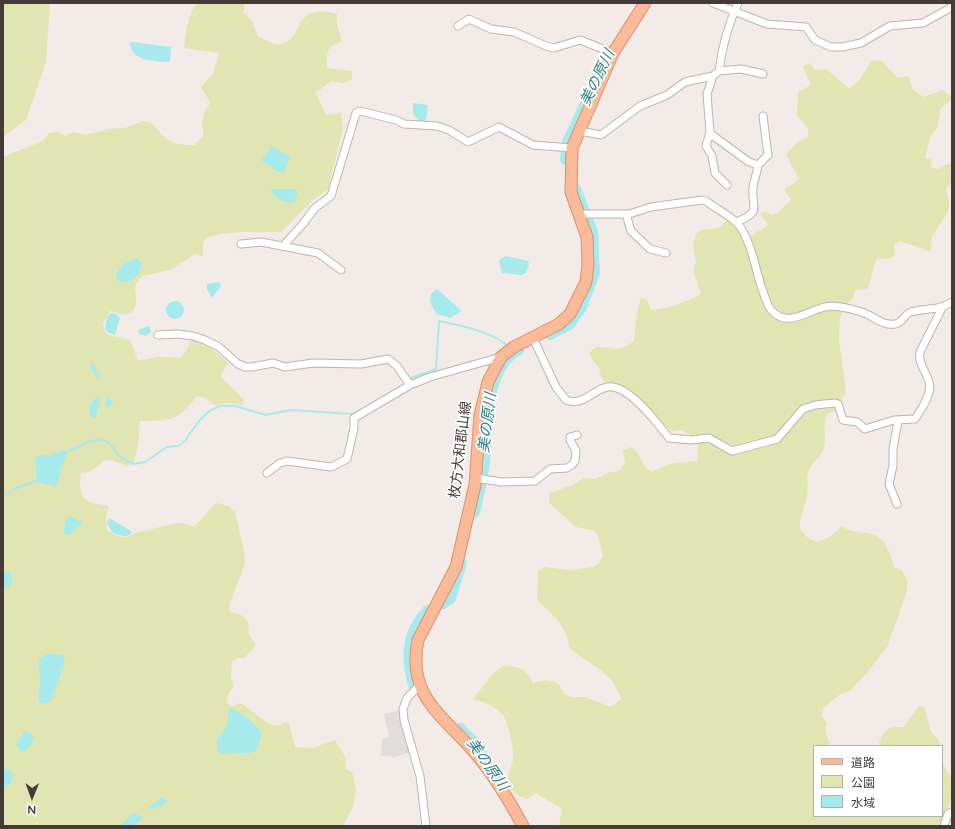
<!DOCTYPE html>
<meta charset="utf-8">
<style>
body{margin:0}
#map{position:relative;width:955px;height:829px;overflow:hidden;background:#f3ebe7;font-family:"Varela Round","Noto Sans JP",sans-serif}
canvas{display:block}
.frame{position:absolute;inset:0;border:4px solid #453a37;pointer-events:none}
.legend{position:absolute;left:813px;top:745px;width:130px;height:72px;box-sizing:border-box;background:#fff;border:1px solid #b5b0af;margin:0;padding:5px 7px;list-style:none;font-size:12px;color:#453a37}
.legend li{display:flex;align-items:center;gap:8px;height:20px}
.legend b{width:20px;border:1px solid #b5b0af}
.north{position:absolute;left:12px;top:777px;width:40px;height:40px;-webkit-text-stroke:3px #fff;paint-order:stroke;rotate:181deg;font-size:11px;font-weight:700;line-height:16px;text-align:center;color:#453a37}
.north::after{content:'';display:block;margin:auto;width:14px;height:18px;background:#453a37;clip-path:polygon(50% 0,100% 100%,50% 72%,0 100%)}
</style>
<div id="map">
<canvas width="955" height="829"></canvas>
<div class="frame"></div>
<ul class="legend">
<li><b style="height:5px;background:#f9ba9a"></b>道路</li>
<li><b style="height:11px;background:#e1e5b2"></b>公園</li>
<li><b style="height:11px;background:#a7eaec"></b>水域</li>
</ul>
<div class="north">N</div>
</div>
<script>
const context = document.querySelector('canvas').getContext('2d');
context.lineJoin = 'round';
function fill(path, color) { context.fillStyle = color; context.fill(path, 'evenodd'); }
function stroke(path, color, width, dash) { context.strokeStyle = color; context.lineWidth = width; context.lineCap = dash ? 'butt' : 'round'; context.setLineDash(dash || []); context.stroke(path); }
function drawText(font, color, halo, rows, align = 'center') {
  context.font = font + ' "Varela Round","Noto Sans JP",sans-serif'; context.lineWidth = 3.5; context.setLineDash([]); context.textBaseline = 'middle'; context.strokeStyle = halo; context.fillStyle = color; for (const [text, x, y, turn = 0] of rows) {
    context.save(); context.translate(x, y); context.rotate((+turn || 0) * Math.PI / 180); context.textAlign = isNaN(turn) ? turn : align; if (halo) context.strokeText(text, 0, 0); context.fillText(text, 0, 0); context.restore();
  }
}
const green = new Path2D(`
 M3,3h47l-4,59 -20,58 -23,17z
 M197,3h48l-2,9 8,8 7,16c4,2 12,7 17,8 32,3 12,-44 62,-30v11l5,16c-15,6 -16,12 -15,27l25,3v8l-9,4 -12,-2 -15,12 10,22 15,-2 2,15 -15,61 -16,12 -31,31c-14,0 -70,-2 -77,9 -2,4 -1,11 -1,15l-8,-2 -25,16 -28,6c-2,3 -6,7 -7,11 0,2 1,7 1,10 1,21 -11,18 -26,14l-7,12 1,8 5,4 21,5 8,20c7,0 12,-2 19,-3 19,-2 26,9 34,-18 15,6 26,12 37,24l-8,14 19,17 5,7 -2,4 -15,-2 -12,2 -10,-7 -8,-2c-20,25 -25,25 -57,25l-1,19 -5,22 -7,4 -16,-6 -8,1 -11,10 -11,2c-2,12 -2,26 12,30 5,2 10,1 16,3l-3,12 1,12c9,7 18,10 28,3l42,-10h6l11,4 22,-24 13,3 6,6 9,39 1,13 -16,41 1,7c13,2 21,7 18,21l8,12 -12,13h-6l-6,4 -1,17 3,7c-4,6 -10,11 -5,19l5,1 5,-3 5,2 25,19 9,2 7,-4 4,2 6,23 17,1 23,-8 11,19 -1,10 7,3 4,18 -3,17 -10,19h-340v-669l40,-16 6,-8 9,-1 7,4 9,-4 11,3 25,-6 15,-1 18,-7 9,2c14,18 19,22 42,22 17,-14 5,-14 9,-28 1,-5 5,-10 7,-14l-9,-16 12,-14 6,-20 -35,-5c2,-16 3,-32 13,-45z
 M872,60l10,1 16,17 10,-2 5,14 11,7 18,-7 6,4 4,5 -11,9 -4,20 -7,9 -5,21 7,2 -1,7 8,2 6,-4 7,-1v18l-6,7 4,16 -4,10 -14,21 -1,16 -31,-11 -6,4 1,10 -7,4 -12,-1 -7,28 -3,3 -11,1 -2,8 -7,7 -6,13 -1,22 7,51 -9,19 -10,4c-6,14 1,24 -4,37 -3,6 -10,11 -13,17 -5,9 -1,19 -3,28 -3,19 -19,35 10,46l13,-5 12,-11c11,10 29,3 39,13 7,6 11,21 14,29l6,1 7,12 -1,10 -19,54 -21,28 -17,18 -11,4 -16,13 -1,8 5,7 -2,8 6,15h-17v70h128v-54l10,18v16l-5,15h-3l-3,15h-382l3,-17 -26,-16 -9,6c-10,-2 -19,-10 -19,-21 0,-6 4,-12 5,-18 1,-10 -4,-37 -10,-45 -7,-9 -20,-13 -30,-16l19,-24 10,-9c16,0 24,2 31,17l12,-3 13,3 7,11 6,3h14l26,10 10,-8c-10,-31 -31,-32 -52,-52 -1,-20 -19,-35 -32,-47l1,-29 6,-4 26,3 23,-3 7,-5 3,-6 -5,-21 -5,-5 -18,-3c-8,-10 -18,-15 -26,-25v-9l24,-8 10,-7 12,1 14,-7h4l7,-2 5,-7 -2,-13 8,-3c12,8 8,17 21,25l17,-8 28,-3 1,-16 -8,-10 -9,-5 -9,1c-8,-5 -11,-11 -18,-17 -12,-13 -31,-31 -49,-31l-6,-10 2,-3 -8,-9 -4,-8 7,-6c18,-1 21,7 38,-6l3,-30 4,-13 6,2 4,10c18,-1 34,-8 50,-16l-8,-24 3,-7 -3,-19 4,-11 4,-3 17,-2 8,-7 8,3 8,13h7l19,-12 -8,-12 6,-2 5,4 5,-1 15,-14 -7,-11 8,-4 7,-6 -13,-25 12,-12 10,-5v-8l-11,-14 1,-23 13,-7 -8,-19 7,-3 5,7 11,-1 24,20 10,-10z
 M919,706l5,1c5,10 3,25 14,32l2,7h-62c6,-15 7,-20 25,-19z`);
const parking = new Path2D(`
 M400,710l11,42 -19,6 -1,-2h-10l1,-17 7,-2 -5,-23z`);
const water = new Path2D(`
 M133,42l38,5 -1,14 -2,1c-13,-1 -38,-1 -38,-19z
 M413,103l15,2 -2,17h-6l-7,-8z
 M272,146l18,11 -6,16 -6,-1 -17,-12z
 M271,189h23l3,1 1,4 -6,9c-8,-1 -20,-5 -21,-14z
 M506,256l22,5 1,4 -3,8 -4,2 -20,-2 -3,-11 1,-3z
 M136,258l6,5c0,11 -13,25 -25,17 -4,-10 10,-20 19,-22z
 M219,282l2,4 -9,12 -5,-9v-5z
 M437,289l25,22 -12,7 -13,-4c-7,-9 -11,-19 0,-25z
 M166 310a9 9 0 1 1 18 0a9 9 0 1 1-18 0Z
 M111,313l5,1 4,4 -5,17 -7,-3 -3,-3 2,-12z
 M149,326l2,6 -5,4 -7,-2 -1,-4z
 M91,359l8,16 -1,5 -7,-12z
 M108,396l5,6 -1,3 -4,3 -3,-2z
 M97,397h3l-4,20 -4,1c-6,-8 -2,-16 5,-21z
 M64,450l3,2 -1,2 -10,33 -19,-5 -2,-26 14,-1z
 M69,516l14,6 -13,13h-4l-2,-3 1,-10z
 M109,518l22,13 1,1 -4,4c-11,0 -17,-2 -21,-13z
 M8,571l4,4v8l-3,5h-3l-3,-3v-12z
 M47,654l16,1 2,6 -12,36 -2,4 -9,3 -4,-3 2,-16 -1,-26z
 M229,708c8,0 29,18 33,25 -6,27 -9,18 -30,20 -6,0 -9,3 -15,-2v-12c11,-10 11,-17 12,-31z
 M26,731l7,5 1,2 -6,11 -7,3 -5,-7 7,-13z
 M3,768l6,2 4,4 -2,8 -6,6h-2z
 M161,798h3l2,3 -2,4 -11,4 -5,-1z
 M132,813l11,4v2l-13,7h-9z`);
const stream = new Path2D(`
 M408,379l28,-10 3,-48c23,5 52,10 70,26
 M65,453l25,-12 13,-2 8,6 7,10 7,5 9,4 11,-2 22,-15 11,-1 7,-5 14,-20 10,-10 11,-5h15l31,9 25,-5 62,4 3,-1
 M3,496l9,-6 26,-10`);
const river = new Path2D(`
 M566,159l2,-17 21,-45
 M550,334l19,-10 12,-17 13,-34 -2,-41 -17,-43
 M474,512c4,-17 8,-33 10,-51 3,-32 0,-95 34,-111
 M443,603l7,-5 11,-35
 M414,685c-8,-28 -7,-52 14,-74
 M460,729l15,15 10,15`);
const street = new Path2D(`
 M713,3l54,21 39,3 9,13 16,7h11l19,-4 29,-17 33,-3 29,-16
 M458,26l11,-7 22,10 23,3 32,14 8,2 26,-8 33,13
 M719,71l22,-2 22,5
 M713,76l-6,18 3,38 2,3 37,27 9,3c-1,8 -4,15 -5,22 -2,23 10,23 -16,35
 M579,131l22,4 39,-29 27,-11 18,-13 28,-6 6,-5c3,-24 9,-46 19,-68
 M710,132l-4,14 6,10 3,17 12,12
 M758,165l10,-10 -5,-39
 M580,214h49l22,-7 51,-7 4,1c9,7 21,13 30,21 14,13 20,49 26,67 3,7 5,17 10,22 18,19 40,-5 60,-5 11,1 22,3 32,7 11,4 19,13 31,11 8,-1 9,-10 16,-12 16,-5 25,0 41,-10
 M626,214l5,17 19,18 16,4
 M241,244l20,-2 57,11 23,17
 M283,246l19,-21 13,-17 16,-12 25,-83 4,-2 36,9 8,4 33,2 12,4 19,12 31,-15 34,18 39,3
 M158,335l20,-1 15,2 12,4 14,7 19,17 7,3h7l21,-4 12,4 28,-4 48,1 27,-5 9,7 13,19
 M533,338l23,49 10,13c16,6 24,-7 38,-12 21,-9 54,36 65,50l22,2 18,-2 23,13 45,-12 26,-30 12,-4 20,-2 3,1 5,16 14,2 8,7 29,-9 21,-1c6,-9 18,-26 14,-37 -3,-11 -11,-18 -9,-30l22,-44
 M267,473l13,-10 7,-2 44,6 16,-8 7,-31v-10l56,-33 20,-8 71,-20
 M476,478l25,4 34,-1 15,-12 17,-1 5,-3 3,-4 1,-10 -6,-11v-3l7,-2
 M897,504l-8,-20 4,-19v-16l5,-28
 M421,684l-14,14 -4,11 1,11 16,56 6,50
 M944,826l4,-12 4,-2`);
const primary = new Path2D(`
 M523,826c-12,-22 -31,-53 -47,-72 -31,-37 -70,-57 -58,-114l38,-73 19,-82 5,-70 8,-33 13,-25 13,-10 45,-23 11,-10 16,-32 2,-17 -1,-28 -16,-45 1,-44 41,-95 32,-50`);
const streetNames = [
 ["枚方大和郡山線",461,450,-83]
];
const waterNames = [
 ["美の原川",598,78,-64],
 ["美の原川",488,423,-83],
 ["美の原川",487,765,55]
];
fill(green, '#e1e5b2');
fill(parking, '#e1dddc');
fill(water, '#a7eaec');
stroke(stream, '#a7eaec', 2);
stroke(river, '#a7eaec', 12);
stroke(street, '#c1b3ad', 9);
stroke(primary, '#dd906b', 13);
stroke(street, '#fff', 7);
stroke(primary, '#f9ba9a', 11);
drawText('14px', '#453a37', '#fff', streetNames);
drawText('italic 15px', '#2c8185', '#fff', waterNames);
</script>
